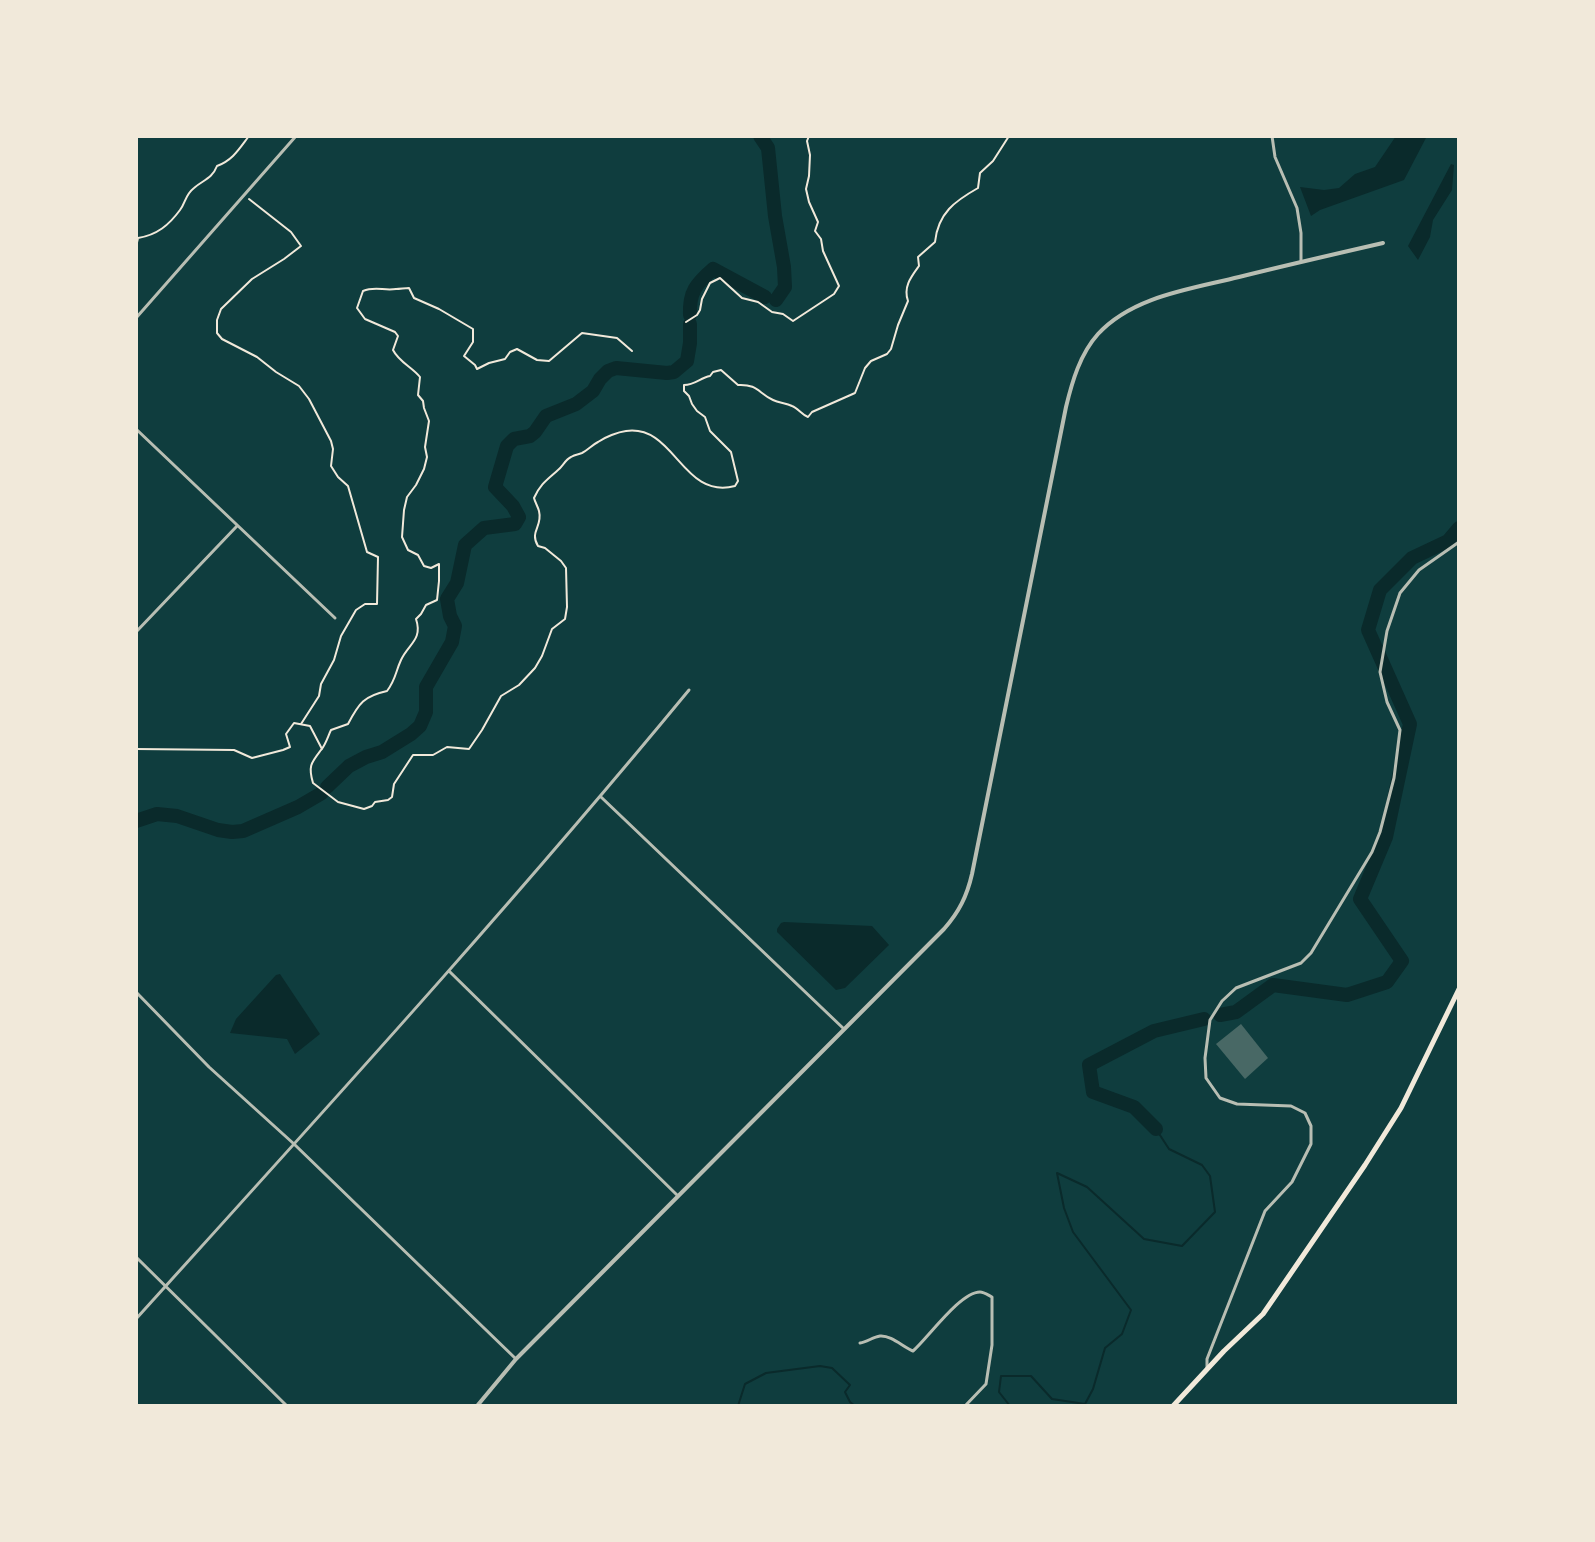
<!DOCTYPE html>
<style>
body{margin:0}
#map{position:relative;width:1595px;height:1542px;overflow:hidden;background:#0f3d3e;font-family:"Fira Sans",sans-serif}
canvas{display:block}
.frame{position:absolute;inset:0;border:138px solid #f1e9da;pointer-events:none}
</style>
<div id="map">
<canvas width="1595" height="1542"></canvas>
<div class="frame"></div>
</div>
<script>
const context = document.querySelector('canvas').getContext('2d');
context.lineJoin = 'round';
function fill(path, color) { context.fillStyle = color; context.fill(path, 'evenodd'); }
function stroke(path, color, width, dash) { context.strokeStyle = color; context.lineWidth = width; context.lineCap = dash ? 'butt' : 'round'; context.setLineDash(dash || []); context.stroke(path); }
const water = new Path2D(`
 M1396,136h31l-23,44 -84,30 -9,6 -11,-29 24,3 15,-2 16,-14 20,-7z
 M1451,164l3,1 -2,25 -19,30 -3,17 -12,23 -10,-14z
 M784,922l88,4 17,19 -44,43 -9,2 -59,-58v-3l4,-6z
 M280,974l40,60 -25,20 -8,-15 -57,-6 6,-14 40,-44z`);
const stream = new Path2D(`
 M738,1406l7,-22 21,-11 54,-7 12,2 18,17 -5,7 5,10 5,4
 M1010,1406l-11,-14 2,-16h30l21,23 33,5 8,-15 12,-41 17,-14 9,-24 -58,-78 -9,-24 -7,-35 30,14 57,52 38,7 33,-34 -5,-36 -8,-11 -33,-16 -13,-20`);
const river = new Path2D(`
 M760,136l8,12 7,68 9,51 1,20 -9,13
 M690,315c-1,-23 6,-31 23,-46l52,28
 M327,787l22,-21 17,-9 16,-5 29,-18 9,-8 6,-14v-25l26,-45 3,-16 -5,-10 -3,-17 10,-16 8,-38 19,-17 31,-4 4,-7 -6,-11 -18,-19 12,-41 7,-7 16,-3 5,-4 11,-16 30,-12 17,-13 7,-12 8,-8 8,-3 51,5 7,-1 13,-11 3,-18v-19
 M136,821l21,-7 20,2 41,14 14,2 11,-1 55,-24 24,-14
 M1220,1015l16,-3 37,-27 74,10 40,-13 15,-21 -42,-62 26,-62 24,-113 -42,-94 12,-40 32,-32 36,-17 11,-13
 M1156,1129l-22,-22 -41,-15 -4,-27 65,-34 50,-12`);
const building = new Path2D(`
 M1241,1024l27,34 -23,21 -29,-35z`);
const path = new Path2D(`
 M249,199l42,33 10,14 -17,13 -32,20 -31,30 -4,11v13l5,6 35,18 19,15 23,14 10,13 22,42 2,8 -2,17 7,11 10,9 19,66 11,5 -1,47h-12l-9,6 -15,26 -7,24 -13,24 -2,12 -18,28
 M136,247l2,-9c19,-3 31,-13 42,-28 6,-8 5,-15 14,-22 9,-8 18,-9 23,-22 16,-6 22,-17 32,-30
 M686,322l11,-7 3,-5 2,-11 8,-16 10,-5 22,20 16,4 14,10 11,2 10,7 41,-27 5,-8 -16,-35 -2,-12 -6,-8 3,-9 -9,-20 -3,-13 3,-13 1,-21 -3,-14 2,-5
 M632,351l-15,-13 -35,-5 -33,28 -12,-1 -20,-11 -7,3 -5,7 -16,4 -12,6 -2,-4 -11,-9 9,-14v-13l-34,-20 -25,-11 -5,-10c-4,0 -9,1 -13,1 -12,2 -21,-3 -33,2l-6,17 8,11 30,13 3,4 -5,14c6,12 19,17 27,27l-2,18 5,6 1,7 5,13 -4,26 2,10 -3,12 -8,16 -9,12 -3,13 -2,27 6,13 10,5 6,11 7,2 8,-4v17l-2,19 -11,5 -5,9 -5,5c7,21 -8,25 -15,41 -6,13 -5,19 -14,31 -23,5 -28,12 -39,33l-17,6c-3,6 -5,14 -10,20 -10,13 -13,16 -8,33l25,19 26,7 8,-3 3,-4 13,-2 4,-3 2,-13 19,-29h20l14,-8 22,2 13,-19 19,-34 18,-11 16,-17 7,-12 10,-27 13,-10 2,-12 -1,-39 -5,-7 -16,-13 -7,-2c-9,-15 5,-19 1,-35 -1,-4 -4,-9 -5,-13 6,-14 14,-19 24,-28 5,-4 7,-10 13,-13 5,-3 6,-2 11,-4 6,-3 10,-8 16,-11 7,-5 20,-10 28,-11 49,-7 56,69 109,55l3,-5 -7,-29 -21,-21 -5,-14 -8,-6 -5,-7 -3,-8 -5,-5v-6c11,0 16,-7 26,-9l3,-4 8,-2 17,15c20,-1 20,8 35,15 6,3 13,3 19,6 6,2 9,8 16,11l4,-5 43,-19 10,-25 6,-7 16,-7 4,-5 7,-24 10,-24c-5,-14 3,-24 11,-35l-1,-9 17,-15c3,-29 20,-41 43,-54l2,-15 13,-12 16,-25
 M136,749l98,1 18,8 31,-8 7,-3 -4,-13 8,-11 16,3 12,23`);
const minor = new Path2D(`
 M1272,136l3,21 22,51 4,25v28
 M136,318l160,-182
 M136,429l199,189
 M136,632l101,-106
 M601,797l243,232
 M449,971l228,224
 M136,992l73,75 85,77 222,215
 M136,1257l151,149
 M136,1319c187,-207 375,-413 553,-629
 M860,1343c7,-1 13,-6 20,-7 11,-1 23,11 33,15 15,-13 47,-59 67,-59 4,0 8,3 12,5v48l-6,39 -21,22
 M1207,1369v-10l58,-148 27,-29 19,-38v-18l-6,-13 -14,-7 -54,-2 -17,-6 -14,-20 -1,-20 5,-38 12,-19 14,-13 65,-25 10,-10 61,-101 8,-20 14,-54 6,-48 -13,-28 -7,-30 7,-41 13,-38 19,-23 40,-28`);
const tertiary = new Path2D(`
 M477,1406l39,-47 428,-430c15,-17 23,-33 28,-55l94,-467c6,-25 14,-53 32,-73 35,-38 93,-45 141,-57 48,-12 96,-23 144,-34`);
const secondary = new Path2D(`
 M1173,1406l51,-55 39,-37 11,-16 91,-133 36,-57 58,-119`);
fill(water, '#0a2a2b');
stroke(stream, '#0a2a2b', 2);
stroke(river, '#0a2a2b', 14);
fill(building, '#486865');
stroke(path, '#f1e9da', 2);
stroke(minor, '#b8beb3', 3);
stroke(tertiary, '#b8beb3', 4);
stroke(secondary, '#f1e9da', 5);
</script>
